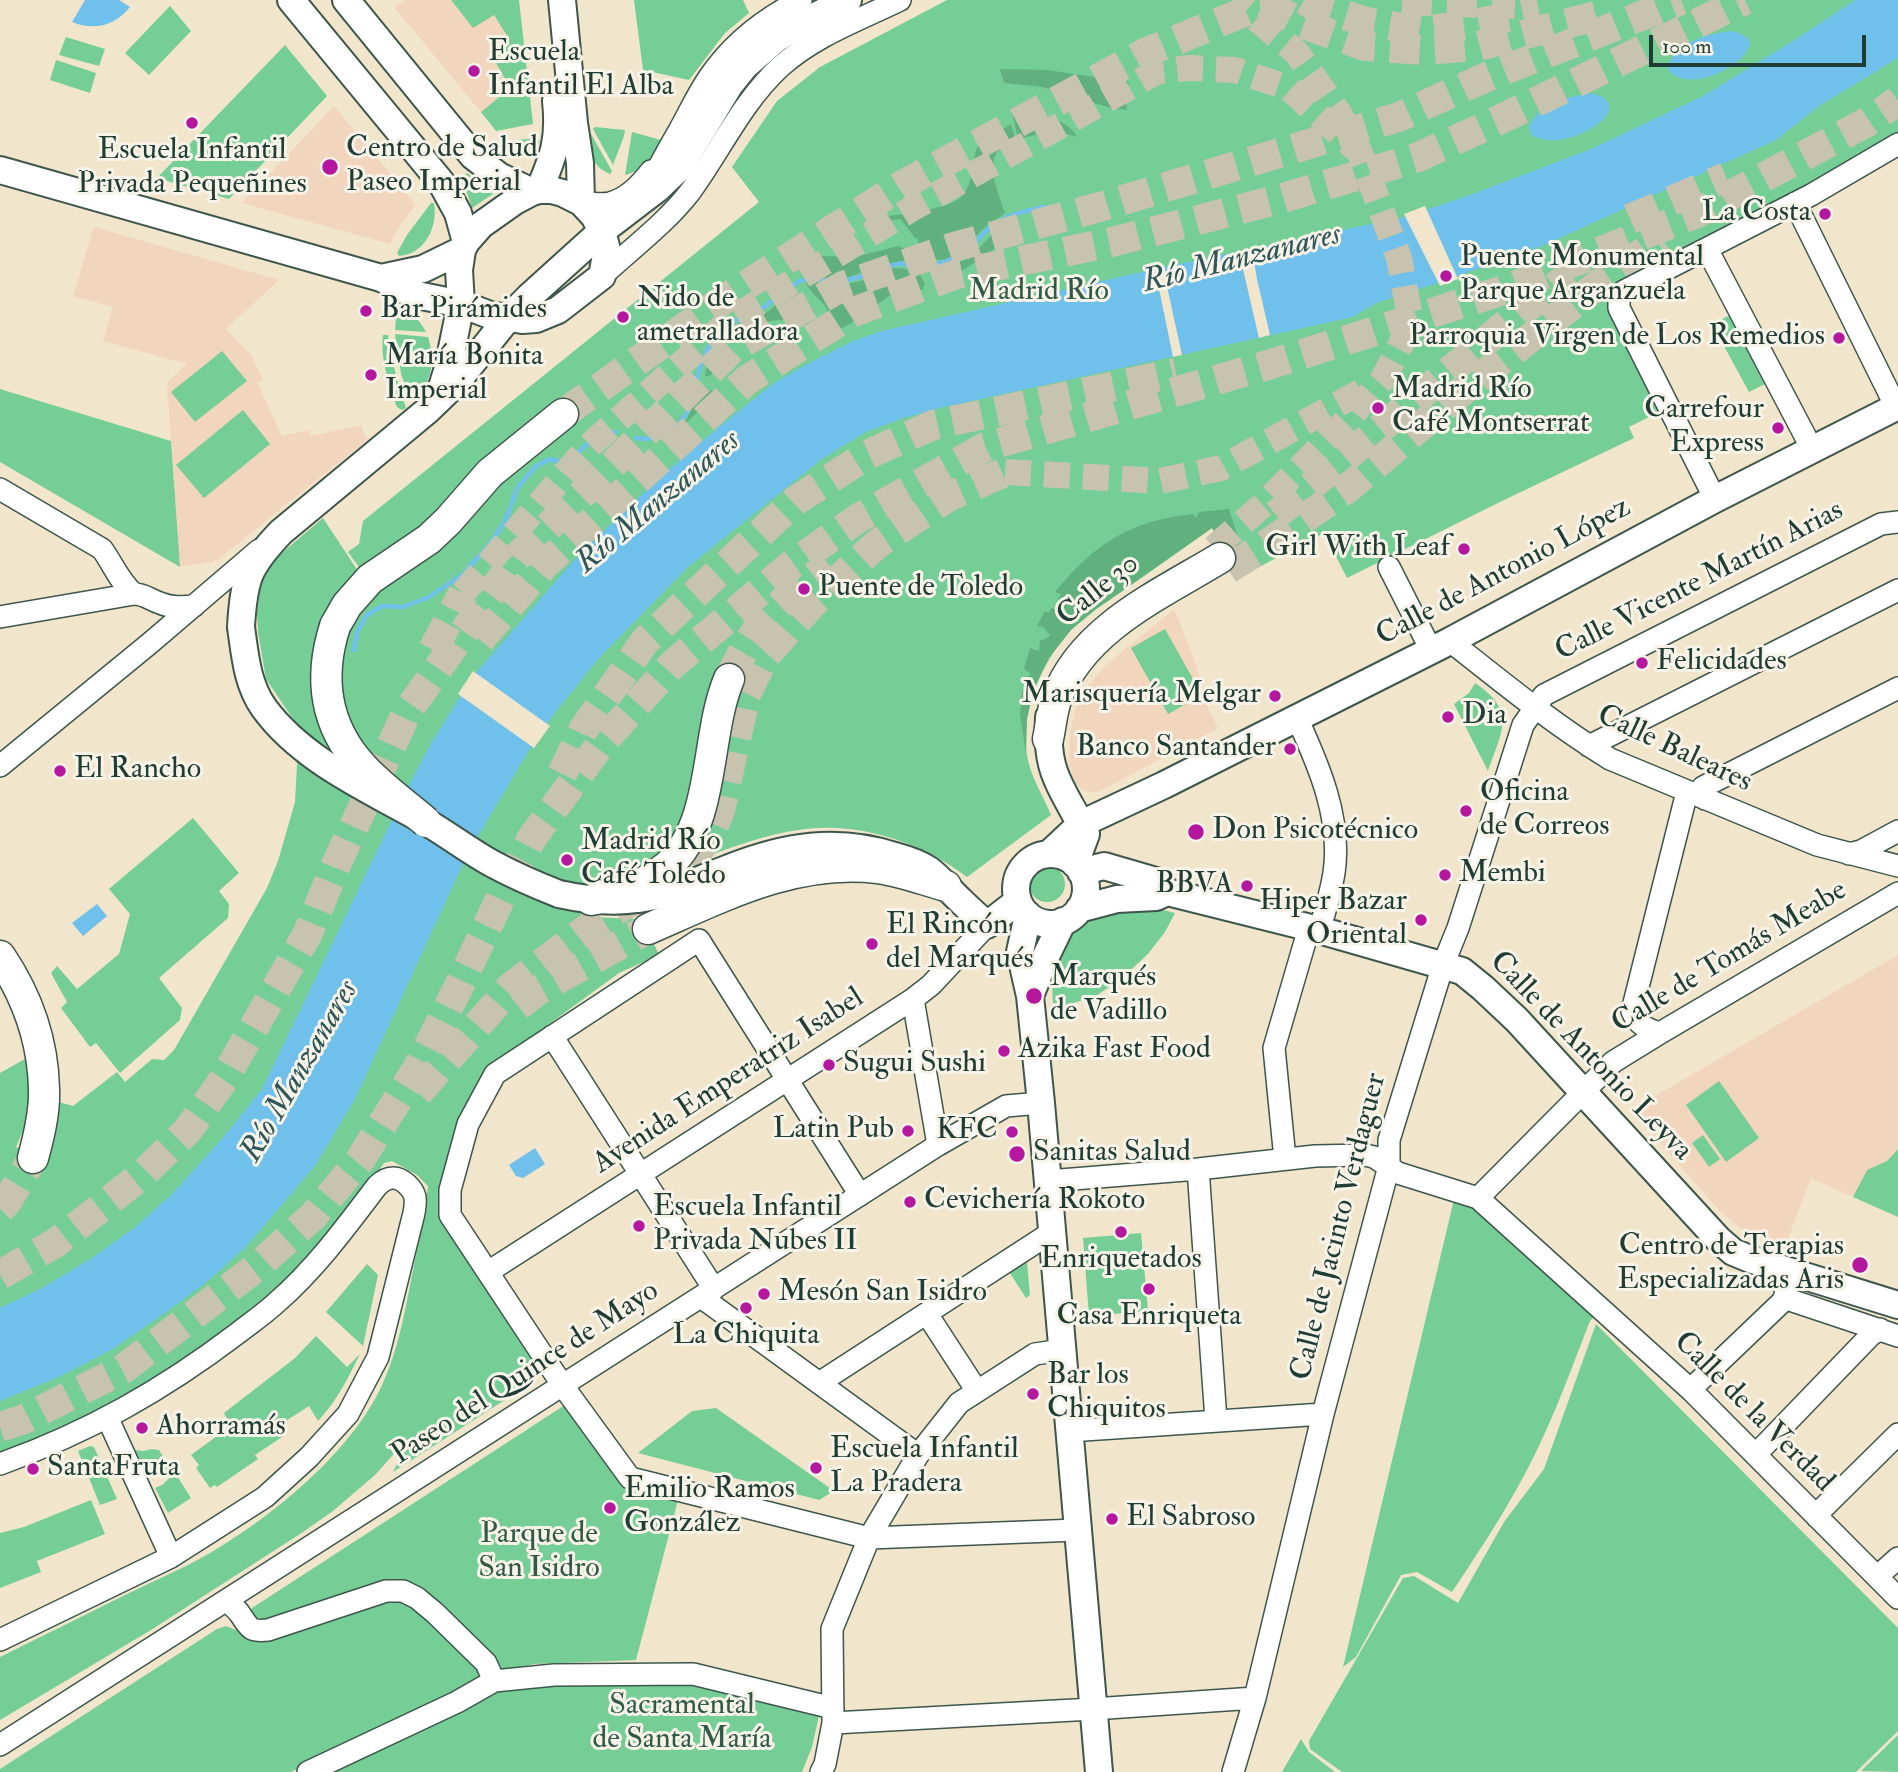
<!DOCTYPE html>
<meta charset="utf-8">
<style>
body{margin:0}
#map{position:relative;width:1898px;height:1772px;overflow:hidden;background:#f1e5cc;font-family:"IM FELL Double Pica",serif}
canvas{display:block}
.scale{position:absolute;left:1649px;top:35px;width:217px;height:32px;box-sizing:border-box;border:4px solid #1f3d34;border-top:0;padding-left:9px;font-size:21px;line-height:24px;white-space:nowrap;color:#1f3d34;-webkit-text-stroke:5px #f7f3e8;paint-order:stroke}
</style>
<div id="map">
<canvas width="1898" height="1772"></canvas>
<div class="scale">100 m</div>
</div>
<script>
const context = document.querySelector('canvas').getContext('2d');
context.lineJoin = 'round';
function fill(path, color) { context.fillStyle = color; context.fill(path, 'evenodd'); }
function stroke(path, color, width, dash) { context.strokeStyle = color; context.lineWidth = width; context.lineCap = dash ? 'butt' : 'round'; context.setLineDash(dash || []); context.stroke(path); }
function drawText(font, color, halo, rows, align = 'center') {
  context.font = font + ' "IM FELL Double Pica",serif'; context.lineWidth = 6; context.setLineDash([]); context.textBaseline = 'middle'; context.strokeStyle = halo; context.fillStyle = color; for (const [text, x, y, turn = 0] of rows) {
    context.save(); context.translate(x, y); context.rotate((+turn || 0) * Math.PI / 180); context.textAlign = isNaN(turn) ? turn : align; if (halo) context.strokeText(text, 0, 0); context.fillText(text, 0, 0); context.restore();
  }
}
const built = new Path2D(`
 M405,0h45l23,27 20,-13 17,26 -19,15 19,33 -29,24 -87,-105z
 M334,106l82,99 -16,20 -10,19 -148,-41z
 M94,227l185,53 -53,49 26,27 11,25 -6,1 25,54 27,-6 2,6 50,-11 3,9 4,5 -148,119 -8,4 -32,5 -13,-184 20,-19 -84,-23 10,-34 -40,-11z
 M1174,609l20,50 14,50 10,19 -120,64 -14,-1 -9,-8 -6,-20 1,-31 6,-25 11,-20 18,-21z
 M1898,955v194l-11,12 -20,9 -14,27 -42,-19 -26,68 -41,-15 -24,-20 -89,-101z`);
const green = new Path2D(`
 M451,0h68l14,124 -37,7 -15,-19 29,-24 -19,-34 18,-15 -15,-24 -21,13z
 M634,0h109l6,13 -24,20 -36,47 -46,-10z
 M947,0h951v135l-83,52 -211,104 59,119 -34,17 5,11 -132,63 -155,77 -23,-45 -82,43 -30,-48c-29,21 -58,41 -88,62 -18,13 -40,25 -55,42 -28,32 -49,80 -42,123 3,21 16,40 24,60l-84,62c-44,-34 -106,-55 -162,-48 -40,5 -76,19 -113,33l-4,-7c15,-29 24,-57 27,-90l12,-4 5,-37 10,-39 -22,-14c-5,18 -10,35 -13,53 -12,62 -15,141 -90,159 -9,2 -18,1 -27,1l-3,33 56,2 16,36 -40,18 -126,92 -22,38 -28,99v14l51,86 41,63c2,9 0,13 -7,20l-135,87 10,-20 -3,-5 -25,28 -42,36 -30,21 -152,98 -151,90v-63c38,-19 77,-38 115,-57 31,-16 64,-29 95,-47 63,-37 143,-102 173,-170 15,-34 22,-71 29,-108 6,-29 12,-59 16,-89l-11,-11 -25,-14 -8,2 -33,48 -41,50 -37,38 -23,16 -42,36 -52,34 -91,49 -65,25v-386l34,-19c5,39 -2,57 -18,93l30,12 9,-58 18,5 44,-34 8,10 27,-23 12,1 10,-10 93,-162 11,-27 17,-59 2,-37 -2,-43 -29,-43 -8,-47 -1,-20 4,-27 10,-23 52,-44 35,53 18,18 63,-41 64,-74 72,-51 -15,-22 -61,47 -82,86 -56,36 -13,-18 11,-8 4,-23 396,-319 -27,-35 45,-66 43,-34z
 M170,6l21,25 -42,44 -24,-22z
 M66,37l39,12 -6,17 -40,-11z
 M285,45l42,51 -98,103 -72,-21z
 M56,60l40,13 -6,20 -40,-13z
 M595,127l30,3 -1,6 -11,29 -20,-36z
 M632,132l29,8c-8,18 -16,30 -36,35z
 M591,134l21,37 -2,3c-20,-9 -18,-19 -21,-39z
 M528,139h10l2,3c-10,14 -31,16 -47,10l1,-3 22,-9z
 M467,173l26,21 -21,14 -5,-15 -8,-13z
 M431,203h3c4,24 -9,51 -35,53l-2,-3 10,-18z
 M397,306c13,2 23,15 29,26l-31,-2z
 M1730,315l35,69 -16,8 -37,-68z
 M395,334l33,3c7,21 5,47 -14,60l-5,-2 -8,-21z
 M383,335h5c4,25 9,48 18,73l-4,2 -5,-3c-8,-21 -17,-50 -14,-72z
 M222,351l25,30 -52,41 -24,-30z
 M0,389l171,52 9,126 -180,-105z
 M243,410l27,34 -66,54 -28,-33z
 M1165,629l37,66 -34,19 -37,-66z
 M1475,683c42,28 27,48 13,88l-34,-67 15,-11z
 M193,818l46,55 -20,18 10,13 -1,14 -69,60 23,30 -2,12 -60,53 -24,-30 -6,4 -29,-39 6,-6 -16,-29 6,-7 20,23 42,-35 11,-40 -21,-25z
 M1029 884a18 18 0 1 1 36 0a18 18 0 1 1-36 0Z
 M1140,904l35,9 -10,19 -17,22 -25,23 -27,19 -32,10 -11,-3c-4,-39 13,-74 49,-91 11,-5 26,-6 38,-8z
 M1719,1081l40,57 -33,24 -40,-57z
 M1703,1135l17,24 -11,8 -17,-24z
 M1898,1149v68l-45,-20 14,-27 20,-9z
 M1456,1191l146,118 -12,12c-15,38 -29,77 -46,114 -25,56 -58,106 -92,157l-35,-20 -16,3 -45,82 -13,10z
 M1141,1233l7,78 -59,5 -6,-78z
 M1024,1260l3,2 3,33 -4,3 -18,-28z
 M367,1264l11,11 -15,71 -37,-34z
 M1596,1324l302,304v103l-42,41h-514l-32,-23 -1,-8 94,-163 11,-2 44,27 46,-81 40,-53z
 M316,1336l31,31 13,-13c-13,26 -22,45 -42,67l-9,-15 -31,20 7,9 -30,20 3,4 -41,28 -2,-2 -5,3 -14,-20 3,-3 -8,-10 40,-29 -7,-13 71,-55z
 M568,1403l57,81 53,16 -42,160 -101,4 -15,3 -16,5 -213,100h-291v-3l217,-140 9,-3 10,4 17,-12 -3,-5 2,-5z
 M716,1408l118,83 -15,9 -181,-47 54,-42z
 M90,1446l4,1 23,52 -17,6 -22,-54z
 M152,1449l7,1 11,18 -20,10 -15,-28 8,1z
 M175,1473l16,25 -23,15 -13,-25 7,-3z
 M91,1500l14,34 -68,27 4,11 -41,16v-55l24,-6z
 M681,1674l139,37 -8,36 -10,25h-478l182,-87z
 M1898,1735v37l-37,-1z
 M1301,1739l8,13 26,20h-53z`);
const forest = new Path2D(`
 M1000,69l47,1 82,12 -4,17 2,11 -16,-2 -69,-21 -38,-4z
 M1012,112c20,2 55,4 65,25 -21,-8 -38,-3 -59,2z
 M1011,124l4,15c-36,14 -19,46 -10,74 -8,6 -16,11 -23,17 -13,12 -38,44 -57,23 -5,-5 -7,-8 -7,-14l-3,-1 -13,-17 -2,-2 -9,1 -2,-4c16,-2 60,-8 71,-18 12,-10 13,-34 16,-48l3,-5z
 M1007,222c0,6 -2,15 -6,21 -6,7 -49,36 -57,35 -7,0 -10,-4 -13,-9l2,-1c9,-3 19,-2 27,-6 19,-8 29,-29 47,-40z
 M898,246l9,4 6,9 -38,8 -33,13 -26,-3 -10,1c-3,-10 1,-17 9,-22l40,1z
 M900,268l8,2 9,-1 8,15 -3,6 -16,1 -17,5 -38,27 -26,14c9,-38 -3,-28 -19,-53l9,-2 24,3 22,-4 26,-12z
 M795,288c8,17 26,19 18,39 -9,-3 -18,-6 -27,-7 -18,-1 -44,7 -57,20 -9,10 -11,24 -18,35l-6,2c2,-22 15,-43 35,-54 8,-4 18,-5 26,-10 11,-7 17,-19 29,-25z
 M701,389l10,2 9,-1 -36,35z
 M1229,509l17,54 -8,6 -26,-41 -117,82 -24,20 -22,28 -15,30 -7,31 -1,35 -6,-40 2,-24h8l1,-4 -5,-8 5,-4 -7,-5 6,-21 9,3 1,-10 7,-3 3,-3 -7,-8 -6,-1 8,-15 4,2 2,-5 9,3h6l-8,-12 3,-5 -6,-2c40,-49 75,-71 138,-78l3,4 3,-6z`);
const water = new Path2D(`
 M85,0h34l11,7c-15,19 -36,24 -58,15z
 M1855,0h43v58l-79,48 -43,34 -234,106 -107,38 -59,19 -23,14 -413,91 -36,10 -38,14 -44,27 -134,108 -89,91 -45,56 -26,38 -47,79 -20,37 -106,231 -39,65 -23,28 -48,56 -37,33 -43,32 -52,36 -54,28 -59,24v-93l42,-20 50,-30 42,-30 38,-34 49,-54 41,-51 144,-298 24,-46 43,-69 103,-118 83,-80 61,-52 54,-43 39,-22 38,-19 31,-11 273,-62 250,-52 65,-22 121,-46 112,-53 98,-60z
 M1732,31c8,2 14,4 18,12 -5,25 -62,50 -81,28l-1,-6c12,-24 39,-31 64,-34z
 M1589,93c58,10 -22,64 -58,42l-2,-8c9,-24 38,-29 60,-34z
 M97,904l10,12 -24,20 -11,-13z
 M535,1148l10,16 -22,14 -7,-2 -7,-11z`);
const pier = new Path2D(`
 M1425,206l33,73 -18,7 -36,-72z
 M1252,249l5,30 13,56 -11,3 -20,-86z
 M1163,268l19,87 -9,2 -18,-88z
 M473,671l77,55 -16,22 -76,-54z`);
const stream = new Path2D(`
 M636,438c12,2 20,0 31,-6 36,-20 22,-57 43,-87 8,-11 20,-22 32,-28 6,-3 13,-4 19,-8 14,-8 25,-21 39,-28 15,-6 28,2 42,0 20,-2 37,-14 56,-17 6,-1 10,2 16,2 14,1 29,-3 41,-8 17,-6 20,-17 32,-28 16,-15 37,-19 58,-23
 M354,650l3,-17 9,-17 16,-10 21,1 26,-10 34,-23 29,-33 13,-20 13,-34 17,-20 15,-8 10,3 16,-7 19,-19 21,-4`);
const majorTunnel = new Path2D(`
 M1005,472l155,9 61,-13 143,-78
 M1214,548l51,-45 87,-88 31,-36 21,-41 5,-26 -10,-54 -39,-105 -20,-38 -43,-62 -63,-53
 M463,593l126,-147 141,-126 183,-112 245,-137 31,-3 46,2 54,18 71,65`);
const highwayTunnel = new Path2D(`
 M1304,0l10,6 53,16 55,9 53,-7 64,-13
 M1402,0l113,4
 M1264,3l39,21 62,22 59,4 55,-4 125,-32
 M1630,219l96,-42
 M563,414l157,-112 179,-115 248,-135 112,-46 44,-6
 M1276,515l246,-204 49,-36
 M1228,569l35,-22 85,-59 113,-96 138,-108 63,-45
 M480,640l64,-75 203,-185 109,-69 101,-37 155,-32 164,-42 140,-42 81,-37 248,-121
 M433,650l30,-57
 M729,679c10,-20 20,-40 34,-57 18,-22 43,-39 66,-57
 M562,774l21,-44 62,-89 150,-140 72,-46 66,-30 243,-52
 M518,1006l22,-17 108,-60
 M418,1093l93,-106 76,-58 36,-23 45,-24 22,-20 19,-26 11,-25 26,-117 19,-38 47,-52 65,-60 71,-47 57,-25
 M0,1209l6,-6 27,-45
 M0,1275l57,-33 86,-68 45,-44 36,-51 84,-146 27,-66 72,-155 110,-155 216,-209 110,-62 111,-39 149,-41 296,-89 83,-38 199,-79
 M0,1427l22,-7 101,-51 135,-103 55,-50 47,-56 58,-93 39,-77 46,-97 29,-55 68,-93 72,-80 118,-99 67,-47 128,-72 283,-82 236,-75 193,-77 170,-91 31,-21`);
const minor = new Path2D(`
 M645,196c10,-23 22,-45 35,-67 10,-18 18,-36 30,-53 23,-33 55,-58 91,-76
 M581,202c9,1 20,3 29,1 16,-4 31,-19 41,-32
 M1795,203l101,204
 M1707,249l105,200
 M602,276c29,-27 63,-52 88,-84 30,-41 52,-90 90,-125 34,-31 79,-47 120,-67
 M0,489l102,60c11,15 17,32 32,45
 M1715,499l-96,-191v-9l5,-8 187,-96 87,-51
 M1389,567l42,83
 M0,617l134,-23c11,0 16,6 26,9 11,5 23,4 34,3
 M1450,641c52,41 103,83 160,118l207,86 81,21
 M1297,718c22,48 45,101 37,155 -3,19 -9,39 -15,57
 M1589,746l309,-156
 M0,766l149,-122 110,-94
 M1705,799l-2,-12 195,-99
 M1849,854l12,-3 37,-20
 M913,999l25,146
 M1660,1033c-14,-4 -23,-9 -28,-22l55,-219
 M552,1036l162,253
 M1285,1159l-11,-111 35,-120
 M1198,1169l18,251
 M1048,1181l150,-12 117,-13 50,-1 9,2 24,16 80,25 214,193 206,207
 M860,1195l-161,-255 -204,134 -27,50 -18,66v25l113,171 67,92 239,60 208,-8
 M1478,1198l135,-136 47,-29 238,-140
 M488,1272l425,-273 18,-14 56,-60
 M1786,1294l4,6 108,36
 M701,1297l217,158
 M927,1314l50,77
 M819,1383l233,-151
 M1692,1391l2,-5 89,-85 9,-29
 M108,1419l63,138
 M1069,1431l254,-17
 M1753,1452l8,-3 110,-114 9,-6
 M0,1464c89,-32 163,-74 238,-131 13,-10 26,-19 38,-30 39,-34 70,-76 101,-117 4,-4 10,-8 16,-8 10,0 20,11 22,19 1,8 -1,17 -3,24l-34,136 -30,57 -39,43 -44,40 -94,60 -171,83
 M1817,1517l2,-5 79,-78
 M1874,1573l6,1 18,-16
 M227,1601c4,4 10,8 13,13 10,14 9,18 28,16l118,-39h17l14,7 18,15 51,50 8,18
 M833,1723l260,-14 162,-11
 M0,1745l938,-600 68,-39 35,-3
 M308,1772l149,-70 37,-21 60,-6 139,-1 140,34
 M821,1772l4,-8 8,-41 -1,-94 37,-91 49,-83 41,-52 76,-49 27,-4
 M1233,1772l22,-74 68,-284 66,-248v-26l54,-175 15,-37 65,-203 21,-30 337,-171 17,-2`);
const major = new Path2D(`
 M291,0l150,182 17,31 8,29
 M346,0l127,156 26,20 33,16
 M562,0l12,123 6,40 1,39
 M0,170l381,108 31,16 49,10 29,11 32,5 14,-1 22,-9 44,-34 5,-26 -5,-19 -8,-15 -13,-14 -18,-9 -12,-3h-12l-7,2 -17,9 -34,24 -15,17 -4,8 -3,20 2,34 -13,64 -6,19 -14,23
 M539,190c15,-34 21,-52 17,-89
 M381,278l42,-9 39,-19
 M241,627c3,-49 7,-60 40,-95l147,-122 27,-26 53,-66 21,-21 73,-66 55,-42 23,-22 49,-81 16,-20 31,-27 27,-17 45,-22
 M1049,717c-1,21 -1,42 8,62 8,19 20,37 29,55l-11,30
 M1049,854l32,-30 83,-39 286,-144 265,-142 183,-93
 M1016 889a35 35 0 1 1 70 0a35 35 0 1 1-70 0Z
 M1081,872l23,-6 55,16 8,10 152,38 143,41 21,17 34,32 201,219 15,13 17,7 148,46
 M559,894c27,6 52,9 79,5 32,-4 61,-20 91,-31 55,-22 108,-31 166,-12 11,3 24,7 34,14 11,8 20,20 31,30 8,8 18,17 27,25l31,-24
 M1079,909l38,-10 39,-2 11,-5
 M1028,915l-8,37 10,44 11,107 58,669
 M1030,996l16,-40 17,-35`);
const highway = new Path2D(`
 M335,626l12,-21 23,-26 59,-40 19,-18 42,-48 73,-59
 M1048,739c3,-14 4,-29 9,-42 26,-69 104,-103 163,-139
 M591,900c20,-3 38,-9 55,-19 8,-5 16,-10 23,-16 47,-44 36,-129 60,-186
 M648,929c74,-32 147,-71 230,-61 23,3 46,12 68,18
 M0,956c27,40 43,85 44,133 1,23 -5,47 -11,69`);
const majorBridge = new Path2D(`
 M241,627c4,28 6,57 23,81 38,52 104,81 159,112 24,14 45,30 68,43 22,12 45,22 68,31`);
const highwayBridge = new Path2D(`
 M335,626c-16,50 -11,97 25,138 19,22 44,39 66,58`);
const markers = [
 [474,71,7,"#b5179e"],
 [192,123,7,"#b5179e"],
 [330,167,9,"#b5179e"],
 [1825,214,7,"#b5179e"],
 [1446,276,7,"#b5179e"],
 [366,311,7,"#b5179e"],
 [623,317,7,"#b5179e"],
 [1839,338,7,"#b5179e"],
 [371,375,7,"#b5179e"],
 [1378,408,7,"#b5179e"],
 [1778,428,7,"#b5179e"],
 [1464,549,7,"#b5179e"],
 [804,589,7,"#b5179e"],
 [1642,663,7,"#b5179e"],
 [1275,696,7,"#b5179e"],
 [1448,717,7,"#b5179e"],
 [1290,749,7,"#b5179e"],
 [60,771,7,"#b5179e"],
 [1466,811,7,"#b5179e"],
 [1196,832,9,"#b5179e"],
 [567,860,7,"#b5179e"],
 [1445,875,7,"#b5179e"],
 [1247,886,7,"#b5179e"],
 [1421,920,7,"#b5179e"],
 [872,944,7,"#b5179e"],
 [1034,996,9,"#b5179e"],
 [1004,1051,7,"#b5179e"],
 [829,1065,7,"#b5179e"],
 [908,1131,7,"#b5179e"],
 [1012,1132,7,"#b5179e"],
 [1017,1154,9,"#b5179e"],
 [910,1202,7,"#b5179e"],
 [639,1226,7,"#b5179e"],
 [1121,1232,7,"#b5179e"],
 [1860,1265,9,"#b5179e"],
 [1149,1289,7,"#b5179e"],
 [764,1294,7,"#b5179e"],
 [746,1308,7,"#b5179e"],
 [1033,1394,7,"#b5179e"],
 [142,1428,7,"#b5179e"],
 [816,1468,7,"#b5179e"],
 [33,1469,7,"#b5179e"],
 [610,1508,7,"#b5179e"],
 [1112,1519,7,"#b5179e"]
];
const poiNames = [
 ["Escuela",488,54],
 ["Infantil El Alba",488,88],
 ["Centro de Salud",346,150],
 ["Paseo Imperial",346,184],
 ["Escuela Infantil",192,152,"center"],
 ["Privada Pequeñines",192,186,"center"],
 ["La Costa",1811,214,"right"],
 ["Puente Monumental",1460,259],
 ["Parque Arganzuela",1460,293],
 ["Nido de",637,300],
 ["ametralladora",637,334],
 ["Bar Pirámides",380,311],
 ["Parroquia Virgen de Los Remedios",1825,338,"right"],
 ["María Bonita",385,358],
 ["Imperial",385,392],
 ["Madrid Río",1392,391],
 ["Café Montserrat",1392,425],
 ["Carrefour",1764,411,"right"],
 ["Express",1764,445,"right"],
 ["Girl With Leaf",1450,549,"right"],
 ["Puente de Toledo",818,589],
 ["Felicidades",1656,663],
 ["Marisquería Melgar",1261,696,"right"],
 ["Dia",1462,717],
 ["Banco Santander",1276,749,"right"],
 ["El Rancho",74,771],
 ["Oficina",1480,794],
 ["de Correos",1480,828],
 ["Don Psicotécnico",1212,832],
 ["Madrid Río",581,843],
 ["Café Toledo",581,877],
 ["Membi",1459,875],
 ["BBVA",1233,886,"right"],
 ["Hiper Bazar",1407,903,"right"],
 ["Oriental",1407,937,"right"],
 ["El Rincón",886,927],
 ["del Marqués",886,961],
 ["Marqués",1050,979],
 ["de Vadillo",1050,1013],
 ["Azika Fast Food",1018,1051],
 ["Sugui Sushi",843,1065],
 ["Latin Pub",894,1131,"right"],
 ["KFC",998,1132,"right"],
 ["Sanitas Salud",1033,1154],
 ["Cevichería Rokoto",924,1202],
 ["Escuela Infantil",653,1209],
 ["Privada Nubes II",653,1243],
 ["Centro de Terapias",1844,1248,"right"],
 ["Especializadas Aris",1844,1282,"right"],
 ["Enriquetados",1121,1261,"center"],
 ["Mesón San Isidro",778,1294],
 ["Casa Enriqueta",1149,1318,"center"],
 ["La Chiquita",746,1337,"center"],
 ["Bar los",1047,1377],
 ["Chiquitos",1047,1411],
 ["Ahorramás",156,1428],
 ["Escuela Infantil",830,1451],
 ["La Pradera",830,1485],
 ["SantaFruta",47,1469],
 ["Emilio Ramos",624,1491],
 ["González",624,1525],
 ["El Sabroso",1126,1519]
];
const parkNames = [
 ["Madrid Río",1039,293],
 ["Parque de",539,1536],
 ["San Isidro",539,1570],
 ["Sacramental",682,1707],
 ["de Santa María",682,1741]
];
const streetNames = [
 ["Calle de Antonio López",1504,573,-28],
 ["Calle Vicente Martín Arias",1700,582,-27],
 ["Calle 30",1099,591,-39],
 ["Calle Baleares",1674,750,25],
 ["Calle de Tomás Meabe",1730,958,-31],
 ["Calle de Antonio Leyva",1590,1057,46],
 ["Avenida Emperatriz Isabel",729,1082,-33],
 ["Calle de Jacinto Verdaguer",1340,1227,-76],
 ["Paseo del Quince de Mayo",526,1374,-33],
 ["Calle de la Verdad",1753,1413,45]
];
const waterNames = [
 ["Río Manzanares",1242,260,-14],
 ["Río Manzanares",659,503,-40],
 ["Río Manzanares",301,1072,-60]
];
fill(built, '#f2d5bd');
fill(green, '#75ce95');
fill(forest, '#60b17e');
fill(water, '#6fc0eb');
fill(pier, '#f1e5cc');
stroke(stream, '#6fc0eb', 4.5);
stroke(majorTunnel, '#c7c3ae', 26, [26, 13]);
stroke(highwayTunnel, '#c7c3ae', 30, [30, 15]);
stroke(minor, '#3e564b', 24);
stroke(major, '#3e564b', 30);
stroke(highway, '#3e564b', 33);
stroke(minor, '#fff', 21);
stroke(major, '#fff', 26);
stroke(highway, '#fff', 30);
stroke(majorBridge, '#3e564b', 30, []);
stroke(highwayBridge, '#3e564b', 33, []);
stroke(majorBridge, '#fff', 26);
stroke(highwayBridge, '#fff', 30);
for (const [x, y, r, color] of markers) { const dot = new Path2D(); dot.arc(x, y, r, 0, 2 * Math.PI); context.fillStyle = color; context.fill(dot); stroke(dot, '#f7f3e8', 2.5); }
drawText('30px', '#1f3d34', '#f7f3e8', poiNames, 'left');
drawText('30px', '#305a47', '#f7f3e8', parkNames);
drawText('30px', '#1f3d34', '#f7f3e8', streetNames);
drawText('italic 32px', '#2f5759', '#f7f3e8', waterNames);
</script>
